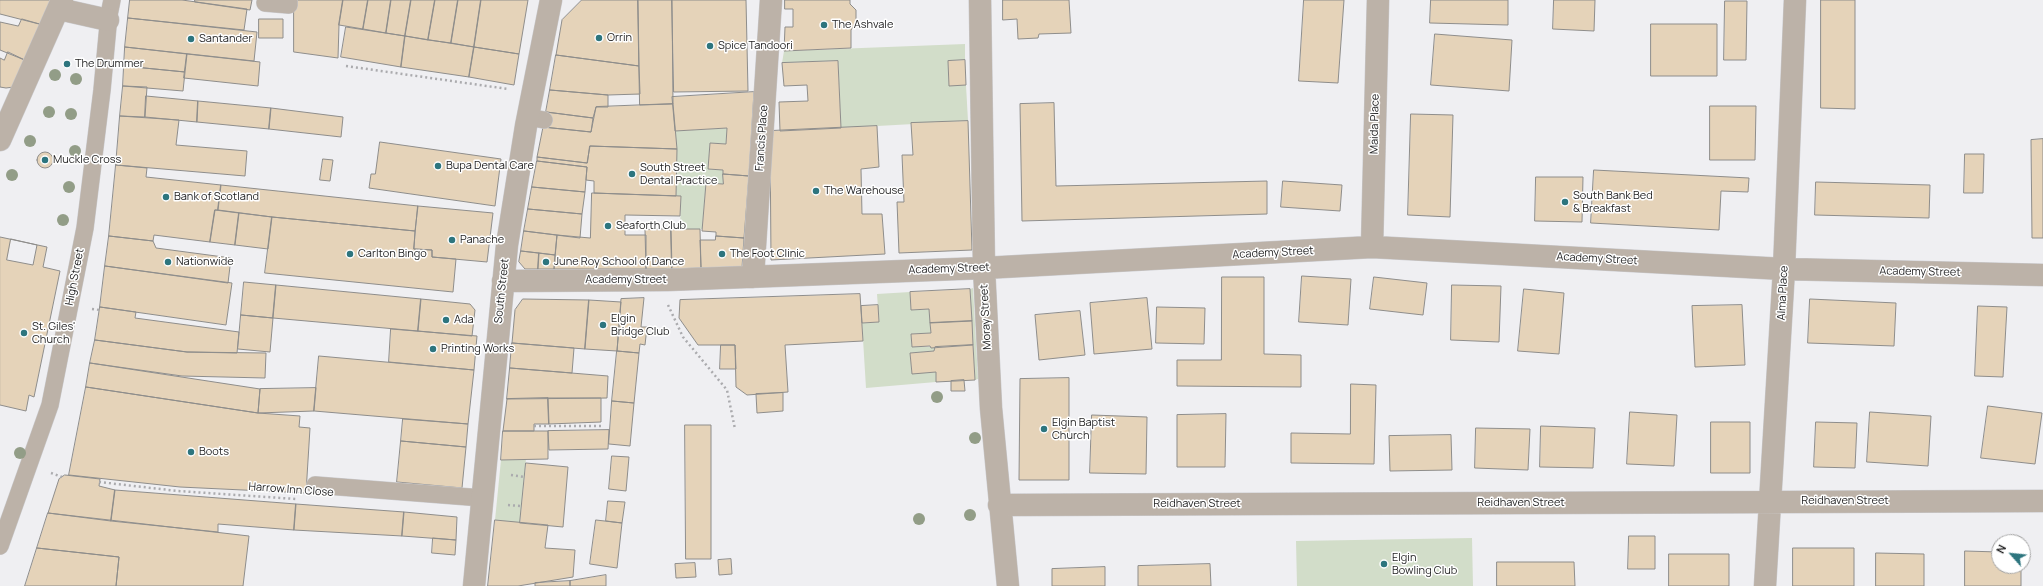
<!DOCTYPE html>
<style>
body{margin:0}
#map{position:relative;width:2043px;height:586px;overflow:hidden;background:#efeff2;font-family:Manrope,sans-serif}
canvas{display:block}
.north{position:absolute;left:1991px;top:534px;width:40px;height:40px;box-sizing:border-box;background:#fff;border:1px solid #a5a5a5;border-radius:50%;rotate:297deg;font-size:11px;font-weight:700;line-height:16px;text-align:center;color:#1e1e1f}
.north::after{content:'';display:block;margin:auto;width:14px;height:18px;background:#2d757e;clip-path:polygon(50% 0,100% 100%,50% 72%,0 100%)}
</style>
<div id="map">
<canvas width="2043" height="586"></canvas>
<div class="north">N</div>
</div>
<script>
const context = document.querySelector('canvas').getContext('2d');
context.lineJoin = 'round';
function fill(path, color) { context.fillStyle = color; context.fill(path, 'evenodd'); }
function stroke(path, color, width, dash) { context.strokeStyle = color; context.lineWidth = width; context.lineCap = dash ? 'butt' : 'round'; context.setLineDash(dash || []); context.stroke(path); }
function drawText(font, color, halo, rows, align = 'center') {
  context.font = font + ' Manrope,sans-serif'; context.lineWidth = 3; context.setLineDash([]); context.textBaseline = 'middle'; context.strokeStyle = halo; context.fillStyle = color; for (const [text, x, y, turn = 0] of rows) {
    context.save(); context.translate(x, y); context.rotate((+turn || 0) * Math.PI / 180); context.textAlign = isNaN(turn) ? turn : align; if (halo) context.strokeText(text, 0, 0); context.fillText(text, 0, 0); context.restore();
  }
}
const green = new Path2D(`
 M965,44v16l-17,1 1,24h17l2,36 -127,7 -3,-67 -56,2 2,-12z
 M727,128l-1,16 -16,-1 -2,26 15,1v14l-17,-1 -4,46h-22l1,-33h-5l-1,-65z
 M973,288l5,91 -3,1 -5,-91z
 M910,292l1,18 18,-1 2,24 -20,1 1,13h23l-1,4 -24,2 2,20 24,-1v10l-70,6 -4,-65 17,-1 -2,-28z
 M526,459l-6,64 -25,-3 6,-60z
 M1472,538l1,48h-176l-1,-45z`);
const building = new Path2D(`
 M0,0h55l-12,25 -43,-11z
 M130,0h52l65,9 -3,21 -116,-12z
 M195,0h57l-2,10 -55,-8z
 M294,0h49l-4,25 -1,33 -44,-6z
 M343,0h25l-5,29 -24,-4z
 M368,0h23l-5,33 -23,-4z
 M391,0h20l-6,36 -19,-3z
 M411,0h24l-7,40 -23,-4z
 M435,0h23l-7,43 -23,-3z
 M458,0h23l-7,47 -23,-4z
 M481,0h47l-9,54 -45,-7z
 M582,0h56l1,66 -83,-11 6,-35z
 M638,0h34l1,104 -33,1z
 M672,0h74l2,91 -74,1z
 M785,0h65v4l6,6v13l-5,7v18l-67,3 1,-24h8v-18h-8z
 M1003,0h66l2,33 -32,1 -1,4 -20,1 -1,-20 -14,1z
 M1304,0h40l-6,83 -39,-2z
 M1431,0h77v25l-78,-2z
 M1554,0h41l-1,31 -41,-2z
 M1821,0h34v109l-34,-1z
 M1725,1h22l-1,59h-22z
 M128,18l129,14 -3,29 -129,-14z
 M22,19l21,6 -16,36 -27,-11v-28l18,4z
 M259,19h24v19h-24z
 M1651,24h66v52h-66z
 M346,27l59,9 -4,31 -60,-10z
 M1435,34l77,6 -3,51 -78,-6z
 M405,36l69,11 -5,30 -68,-10z
 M125,47l62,7 -2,18 -61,-6z
 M474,47l45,7 -5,31 -45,-8z
 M8,52l19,9 -13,26 -8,1 -6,-1v-29l4,2z
 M187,54l73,8 -2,24 -74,-8z
 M556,55l83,11 1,28 -32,1 -58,-5z
 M965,60l1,25 -17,1 -1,-25z
 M838,61l3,67 -61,3 -1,-29 29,-1 -1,-16 -23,1 -2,-23z
 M124,66l61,6 -2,19 -60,-5z
 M123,86l24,1 -2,30 -25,-1z
 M550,90l58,5v12h-12l-3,11 -47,-6z
 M754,92l-5,84 -26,-2v-4l-15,-1 2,-26 16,1 1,-16 -52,3 -3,-34z
 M146,96l52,5 -1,21 -52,-5z
 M198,101l73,7 -2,21 -72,-7z
 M1054,103l2,83 211,-5v33l-245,7 -2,-117z
 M673,104l4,45 -87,-3 -3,17 -50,-6 6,-30 48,5 5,-25z
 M1710,106h46l-1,54h-45z
 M271,108l72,9 -2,20 -72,-8z
 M546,112l47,6 -2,14 -48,-5z
 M1411,114l42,1 -3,102 -42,-2z
 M120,116l59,4 -3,25 71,6 -2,25 -129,-11z
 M968,121l4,129 -73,3 -2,-51h7l-2,-47h11l-2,-32z
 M877,126l2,41 -18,2 1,45h20l3,40 -114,6 -1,-129z
 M2043,139v99h-11l-1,-98z
 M380,142l121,17 -6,47 -126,-18 2,-14h4z
 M590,146l87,3 -1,47 -82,-3v-12l-8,-1 1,-13 -50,-6v-4l50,6z
 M37 160a8 8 0 1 1 16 0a8 8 0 1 1-16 0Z
 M1965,154h19l-1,39h-19z
 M323,159l10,1 -3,21 -10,-1z
 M537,161l50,6 -2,25 -53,-5z
 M116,165l31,3 -1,9 75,8 -3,25h-3l-5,32 -56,-7 -1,6 -44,-5z
 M1594,170l155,8 -1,14 -27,-1 -2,39 -128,-7z
 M723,174l26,2 -5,62 -28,-2v-4l-14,-1 4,-48 17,1z
 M1536,177h47l-1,45 -47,-1z
 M1283,181l59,4 -2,26 -59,-4z
 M1816,182l114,3 -1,33 -114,-3z
 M221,185l197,21 -3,25 -143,-14 -54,-7z
 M532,187l53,5 -3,22 -54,-5z
 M592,193l89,3 -1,20 -55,-1v20h21v34h-92l3,-34 33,3z
 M418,206l75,7 -6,49 -55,-5v-7l-18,-1z
 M528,209l54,5 -2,24 -56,-7z
 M215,210l24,3 -4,32 -25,-3z
 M239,213l33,4 -4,32 -33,-4z
 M272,217l143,14 -1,18 18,1v7l24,2 -3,33 -188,-19z
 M671,229h29l1,39 -29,1z
 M671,229l1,40h-26l-1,-39z
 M524,231l33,4 -2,20 -34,-4z
 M109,236l44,5 3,7 75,10 -3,25 -123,-17z
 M716,236l28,2 -2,30h-41l-1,-28h15z
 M0,237l47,10 -4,20 17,4 -26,126 -5,-2 -3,16 -26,-6z
 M11,239l26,6 -4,20 -26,-5z
 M521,251l18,2 -1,16h-13l-6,-7z
 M539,253l16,2 -1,14h-16z
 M105,266l127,17 -6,42 -126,-18z
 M1302,276l49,3 -3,46 -49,-3z
 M1222,277h42v77l37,1v32l-124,-1v-26h44z
 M1374,277l53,6 -4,32 -53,-6z
 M244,282l32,3 -3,33 -32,-3z
 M276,285l145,14 -3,32 -145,-13z
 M1452,285l49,1 -2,56 -48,-2z
 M970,289l2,32 -42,2 -1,-14 -18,1 -1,-18z
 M1524,289l40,4 -5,61 -41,-3z
 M860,294l3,47 -78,4 3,47 -41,3 -11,-8 -1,-42h-37l-19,-27 1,-18z
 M644,298l-3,29h6l-2,18 -5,-1 -1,9 -22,-2 4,-52z
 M1147,298l5,51 -58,5 -4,-51z
 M421,299l49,5 5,6 -3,26 -54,-5z
 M523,299l66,1 -4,49 -73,-6 3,-33z
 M1810,299l86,4 -2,43 -86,-3z
 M589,300l32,2 -4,49 -32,-2z
 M878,305l1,17 -17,1 -1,-17z
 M1742,305l3,60 -50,2 -3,-61z
 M1978,306l29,1 -4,70 -28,-1z
 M100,307l36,5 -1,6 104,14 -2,21 -50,-1 -92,-12z
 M1157,307l48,1 -1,36 -48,-1z
 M1080,311l5,44 -46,5 -4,-45z
 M241,315l32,3 -3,34 -32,-3z
 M972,321l1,24 -42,3 -1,-2 -18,1 -1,-13 20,-1 -1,-10z
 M391,329l86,7 -3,34 -85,-8z
 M95,340l92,12 79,1 -1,25 -83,-2 -92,-13z
 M512,343l62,5 -2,25 -62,-5z
 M721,345h14l1,24h-16z
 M973,345l2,35 -39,2v-10l-24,2 -2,-21 24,-2 1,-4z
 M617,351l22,2 -5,50 -22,-2z
 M319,356l155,14 -6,54 -154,-13z
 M90,363l170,26 -2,24 -172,-26z
 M510,368l98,8 -1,22 -100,1z
 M1069,378v102h-50l1,-101z
 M964,380l1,11h-14v-10z
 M1351,384l25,1 -2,79 -83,-1v-30l59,1z
 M86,387l172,26 42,3 -1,11 11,1 -4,65 -126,-6 -111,-12z
 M316,388l-2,23 -56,2 2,-24z
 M783,393v18l-26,2 -1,-19z
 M548,398l1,26h-15v7h-31l4,-32z
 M548,398h53v24l-52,2z
 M612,401l22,2 -4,43 -21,-2z
 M1988,406l54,7 -7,51 -54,-6z
 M1630,412l47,3 -3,51 -47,-2z
 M1870,412l61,4 -3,50 -61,-4z
 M1226,414l-1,53h-48v-52z
 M1092,415l55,2 -1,57 -56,-1z
 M403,419l65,5 -2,23 -65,-6z
 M1711,422h39v51h-39z
 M1816,422l41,1 -2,45 -41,-1z
 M685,425h26v134h-25z
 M1541,426l54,2 -2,40 -53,-1z
 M1476,428l54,1 -2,41 -53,-2z
 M609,430l-1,19 -59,1 -1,-19z
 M503,431h45v28l-47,1z
 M1451,435l1,35 -62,1 -1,-35z
 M401,441l65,6 -4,41 -65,-6z
 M612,456l17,1 -3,34 -17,-2z
 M526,463l42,4 -5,60 -43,-4z
 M65,475l35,4 -1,7 16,4 -4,31 -63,-8 11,-34z
 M115,490l181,14 -2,26 -76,-6v8l-107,-11z
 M608,501l17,1 -3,21 -16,-2z
 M296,504l108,8 -2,24 -108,-6z
 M404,512l53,5 -1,23 -54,-4z
 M48,513l201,23 -6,50h-127l3,-29 -82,-9z
 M495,520l53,5 -3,23 30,2 -2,27 -55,9h-30z
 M596,520l26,3 -5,45 -27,-4z
 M1629,536h26v33h-27z
 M433,538l23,2 -1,15 -23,-2z
 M37,548l82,9 -3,29h-91z
 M1793,548h61v38h-61z
 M1965,551l34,1v14h22v20h-56z
 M1876,553l48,1v32h-48z
 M1669,554h60v32h-60z
 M731,559l1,15 -13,1 -1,-15z
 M1497,562h77l1,24h-78z
 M695,563l1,14 -20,1 -1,-14z
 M1210,564l1,22h-73v-20z
 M1105,567v19h-53v-17z
 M606,575v11h-36v-5z
 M570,581v5h-35v-3z`);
const path = new Path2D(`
 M346,66l162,23
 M668,305l15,32 44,53 8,39
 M92,309l8,1
 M534,426h67
 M51,473l11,4
 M511,475l14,2
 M99,482l79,9 118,8
 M508,505l13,1`);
const lane = new Path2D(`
 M265,3l24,2v-5
 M528,117l16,3
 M315,485l167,13
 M0,546l50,-141 35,-177 17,-138 7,-75 3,-15`);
const street = new Path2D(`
 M980,0l4,268 7,140 17,178
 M59,9l49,11
 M0,140l62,-140
 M1372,247l6,-247
 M753,277l18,-277
 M503,281l164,-1 317,-12 388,-21 412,22 259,6
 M999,505l1044,-4
 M474,586l33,-341 19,-119 25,-126
 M1765,586l19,-317 11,-269`);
const trees = [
 [55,75],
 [76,79],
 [49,112],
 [71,114],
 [30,141],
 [75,151],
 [12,175],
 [69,187],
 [63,220],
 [937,397],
 [975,438],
 [20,453],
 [970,515],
 [919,519]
];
const markers = [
 [824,25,4,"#2d757e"],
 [599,38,4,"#2d757e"],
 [191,39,4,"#2d757e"],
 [710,46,4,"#2d757e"],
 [67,64,4,"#2d757e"],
 [45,160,4,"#2d757e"],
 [438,166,4,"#2d757e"],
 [632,174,4,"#2d757e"],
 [816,191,4,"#2d757e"],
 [166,197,4,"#2d757e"],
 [1565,202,4,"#2d757e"],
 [608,226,4,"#2d757e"],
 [452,240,4,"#2d757e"],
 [350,254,4,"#2d757e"],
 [722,254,4,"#2d757e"],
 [168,262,4,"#2d757e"],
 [546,262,4,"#2d757e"],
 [446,320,4,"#2d757e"],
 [603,325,4,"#2d757e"],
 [24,333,4,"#2d757e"],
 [433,349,4,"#2d757e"],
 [1044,429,4,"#2d757e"],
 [191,452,4,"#2d757e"],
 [1384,564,4,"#2d757e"]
];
const poiNames = [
 ["The Ashvale",832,25],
 ["Orrin",607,38],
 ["Santander",199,39],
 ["Spice Tandoori",718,46],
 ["The Drummer",75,64],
 ["Muckle Cross",53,160],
 ["Bupa Dental Care",446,166],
 ["South Street",640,168],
 ["Dental Practice",640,181],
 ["The Warehouse",824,191],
 ["South Bank Bed",1573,196],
 ["& Breakfast",1573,209],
 ["Bank of Scotland",174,197],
 ["Seaforth Club",616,226],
 ["Panache",460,240],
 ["Carlton Bingo",358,254],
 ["The Foot Clinic",730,254],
 ["Nationwide",176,262],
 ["June Roy School of Dance",554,262],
 ["Elgin",611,319],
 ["Bridge Club",611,332],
 ["Ada",454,320],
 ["St. Giles'",32,327],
 ["Church",32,340],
 ["Printing Works",441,349],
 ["Elgin Baptist",1052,423],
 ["Church",1052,436],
 ["Boots",199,452],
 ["Elgin",1392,558],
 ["Bowling Club",1392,571]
];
const streetNames = [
 ["Maida Place",1375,124,-89],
 ["Francis Place",762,138,-86],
 ["Academy Street",1273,253,-3],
 ["Academy Street",1597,259,3],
 ["Academy Street",949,269,-2],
 ["Academy Street",1920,272,1],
 ["High Street",75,277,-79],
 ["Academy Street",626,280],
 ["South Street",502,291,-84],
 ["Alma Place",1783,293,-87],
 ["Moray Street",986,317,-93],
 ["Harrow Inn Close",291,490,4],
 ["Reidhaven Street",1845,501],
 ["Reidhaven Street",1521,503],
 ["Reidhaven Street",1197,504]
];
fill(green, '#d2ddc9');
fill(building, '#e5d3b9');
stroke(building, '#8e8d8b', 1);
stroke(lane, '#c9c9cc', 18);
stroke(street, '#c9c9cc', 23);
stroke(path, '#ababae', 2.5, [2, 3]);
stroke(lane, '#bcb2a8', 17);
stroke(street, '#bcb2a8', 22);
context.fillStyle = '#929d87';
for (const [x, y] of trees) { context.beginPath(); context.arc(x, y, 6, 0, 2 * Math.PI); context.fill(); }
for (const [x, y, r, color] of markers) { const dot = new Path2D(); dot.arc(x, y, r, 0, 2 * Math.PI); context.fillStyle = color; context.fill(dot); stroke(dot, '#fff', 1.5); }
drawText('11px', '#1e1e1f', '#fff', poiNames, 'left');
drawText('11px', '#1e1e1f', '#fff', streetNames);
</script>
